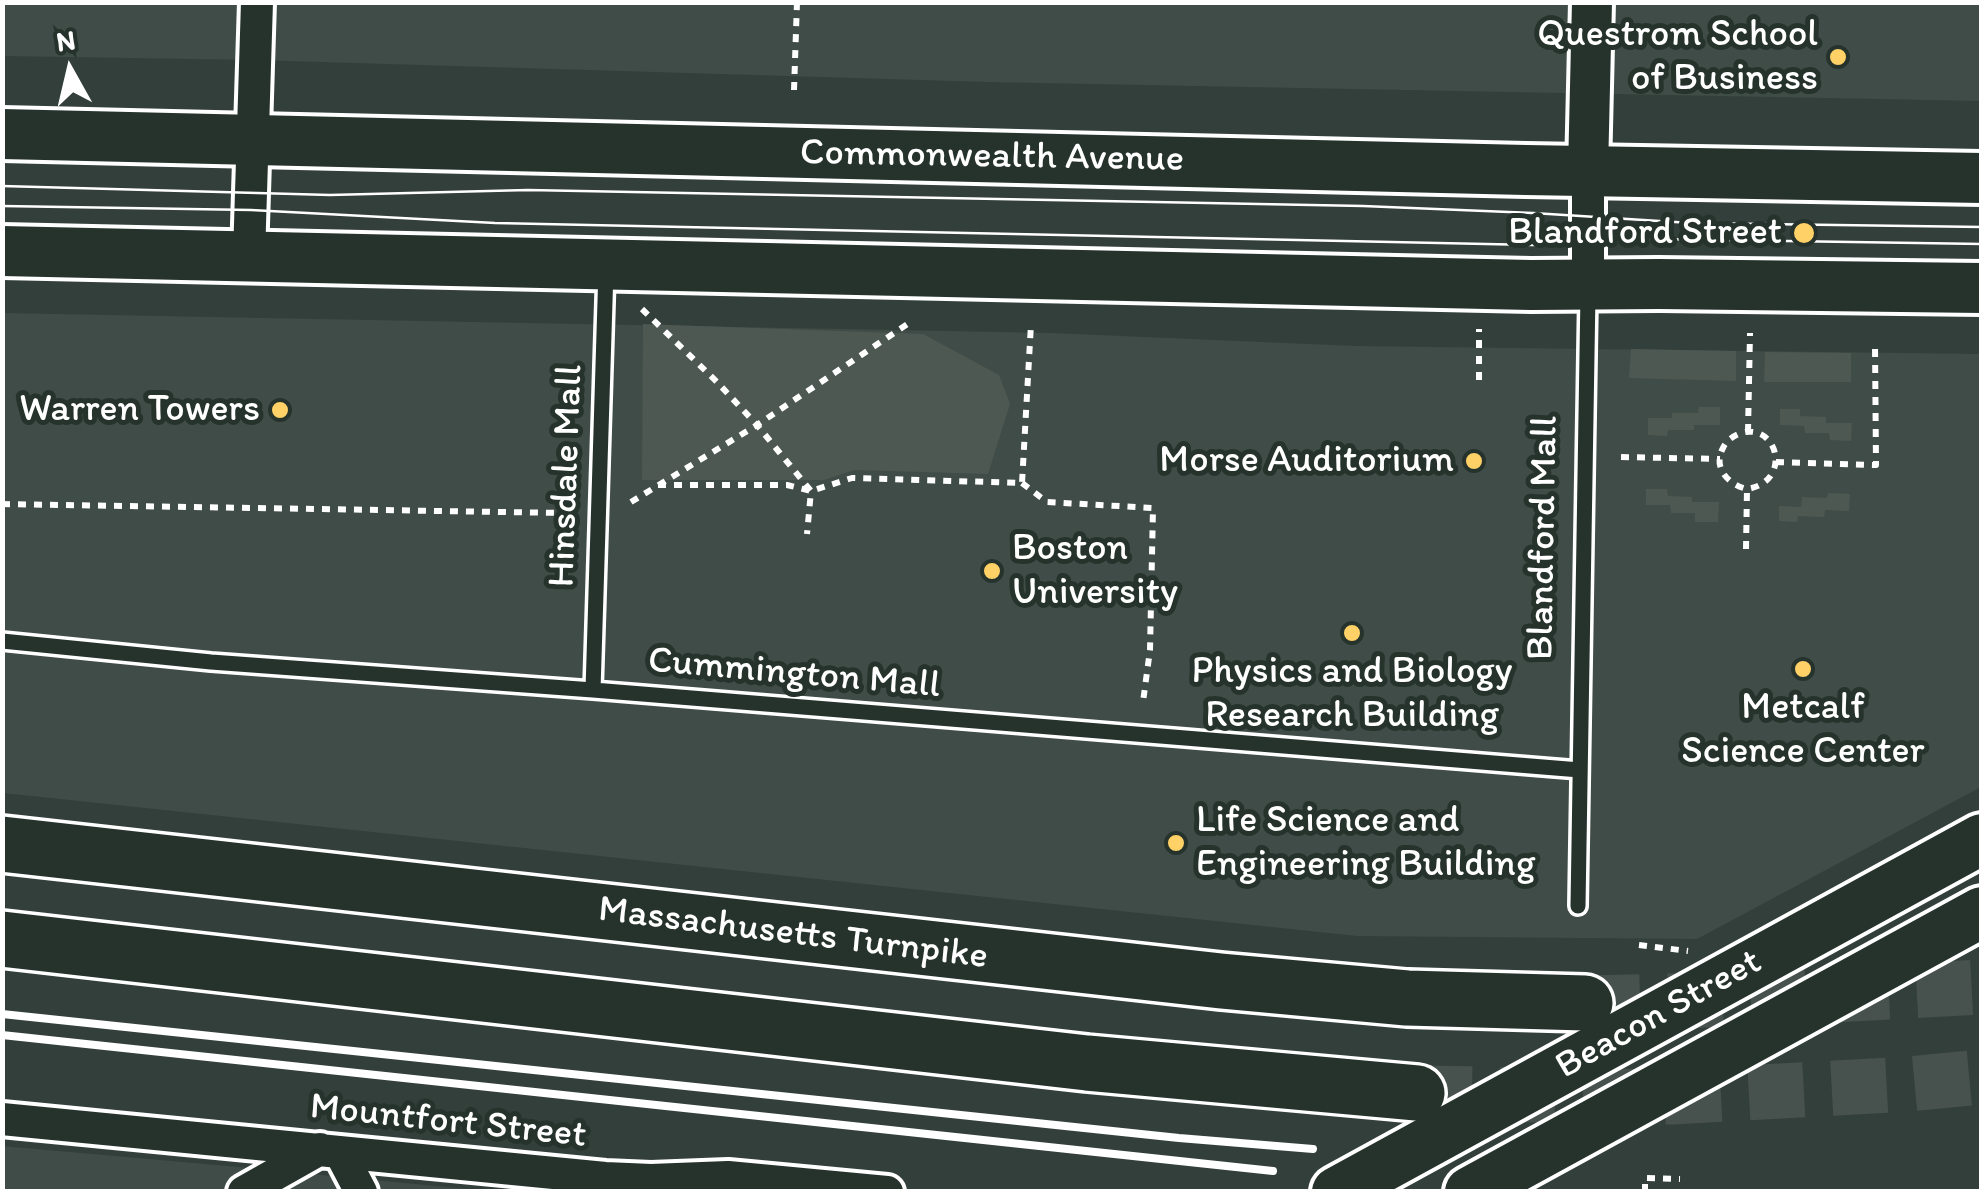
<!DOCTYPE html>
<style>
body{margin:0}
#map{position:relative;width:1984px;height:1194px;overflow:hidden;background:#333f3a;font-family:Itim,sans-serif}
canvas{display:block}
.frame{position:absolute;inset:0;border:5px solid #fff;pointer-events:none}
.north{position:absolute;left:20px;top:20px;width:100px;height:100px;-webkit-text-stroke:8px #26332d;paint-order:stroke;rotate:352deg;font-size:28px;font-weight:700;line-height:40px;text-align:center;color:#fff}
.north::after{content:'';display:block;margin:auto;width:35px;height:45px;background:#fff;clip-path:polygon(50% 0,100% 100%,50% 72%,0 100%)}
</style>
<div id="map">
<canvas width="1984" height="1194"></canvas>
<div class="frame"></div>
<div class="north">N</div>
</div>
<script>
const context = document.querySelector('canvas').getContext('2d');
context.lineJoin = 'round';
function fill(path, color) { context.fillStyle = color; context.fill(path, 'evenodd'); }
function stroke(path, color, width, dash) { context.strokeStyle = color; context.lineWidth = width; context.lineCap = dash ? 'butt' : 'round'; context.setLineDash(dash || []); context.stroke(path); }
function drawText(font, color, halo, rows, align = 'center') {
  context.font = font + ' Itim,sans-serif'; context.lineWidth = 10; context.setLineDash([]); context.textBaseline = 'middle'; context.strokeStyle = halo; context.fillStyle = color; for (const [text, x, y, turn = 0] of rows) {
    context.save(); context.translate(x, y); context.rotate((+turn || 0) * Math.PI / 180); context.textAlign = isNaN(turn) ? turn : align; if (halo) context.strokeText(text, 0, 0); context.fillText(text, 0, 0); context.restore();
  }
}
const built = new Path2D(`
 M3,2l1979,1 -1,98 -994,-19 -732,-22 -252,-4z
 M3,313l1048,20 305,13 625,8v433l-284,152 -340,-3 -1354,-143z
 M2,1146l237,21 249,24h-485z`);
const green = new Path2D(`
 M643,324l280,10 76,41 11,29 -22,70 -134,-4 -30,10h-182z
 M1631,349l105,2v30l-107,-3z
 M1765,352l86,1v29h-87z
 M1699,407h21v18h-26v5h-26l-1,6 -19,-1v-17h24v-5h26z
 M1780,409h20v7l26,1v6h26l-1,18 -21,-1 -1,-7h-24l-1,-7 -24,-1z
 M1646,489h21l1,7 24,1v5h27l-1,20h-23v-9h-24l-1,-8h-24z
 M1828,493l22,1 -1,17 -24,-1 -1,7 -26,-1 -1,6 -18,-1v-15l22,1 1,-10 25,1z`);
const motorwayTunnel = new Path2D(`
 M1585,1003l173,-4 224,-12
 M1417,1093l255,4 236,-13 74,-7`);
const path = new Path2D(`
 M794,90l3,-88
 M642,309l75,73 40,43 54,66 -4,43
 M1479,380v-51
 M1748,432l2,-99
 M1621,457l99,2
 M1776,462l100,3 -1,-120
 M1022,483l25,19 106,6 -3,142 -7,52
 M658,485h129l24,6 41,-13 170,5 9,-159
 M631,502l126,-77 152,-102
 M2,504l565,9
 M1746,549l1,-60c46,-7 31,-67 -6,-56 -8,3 -15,8 -18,15 -11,20 6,37 24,41
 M1639,945l49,6
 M1645,1192v-14l35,1`);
const service = new Path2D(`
 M2,641l209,21 382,28 987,80
 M593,690l13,-421
 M1578,906l10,-613`);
const minor = new Path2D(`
 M249,256l8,-254
 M1588,284v-113
 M2,1119l603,59 46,2 77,-3 159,15
 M340,1152l21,40
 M244,1192l76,-43`);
const tertiary = new Path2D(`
 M1588,171l4,-169`);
const primary = new Path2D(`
 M2,134l1524,36 456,8
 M2,251l1529,34 128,-1 323,4
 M1337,1192l645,-353
 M1470,1192l512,-280`);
const motorway = new Path2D(`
 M2,844l1219,137 186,17 178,5
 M2,939l1085,124 330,30`);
const tram = new Path2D(`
 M2,186l328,9 198,-5 835,16 170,7 158,10 291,4
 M2,206l249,4 244,13 1038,22 123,-6 326,5`);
const rail = new Path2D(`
 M2,1014l1177,124 134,11
 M2,1035l1271,136`);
const markers = [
 [1838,57,10,"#ffd166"],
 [1804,233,12,"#ffd166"],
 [280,410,10,"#ffd166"],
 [1474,461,10,"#ffd166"],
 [992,571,10,"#ffd166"],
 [1352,633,10,"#ffd166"],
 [1803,669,10,"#ffd166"],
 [1176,843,10,"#ffd166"]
];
const poiNames = [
 ["Questrom School",1818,35],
 ["of Business",1818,79],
 ["Blandford Street",1782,233],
 ["Warren Towers",260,410],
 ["Morse Auditorium",1454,461],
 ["Boston",1012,549,"left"],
 ["University",1012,593,"left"],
 ["Physics and Biology",1352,672,"center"],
 ["Research Building",1352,716,"center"],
 ["Metcalf",1803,708,"center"],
 ["Science Center",1803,752,"center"],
 ["Life Science and",1196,821,"left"],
 ["Engineering Building",1196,865,"left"]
];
const streetNames = [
 ["Commonwealth Avenue",992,157,1],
 ["Hinsdale Mall",567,476,-88],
 ["Blandford Mall",1544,538,-89],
 ["Cummington Mall",794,674,5],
 ["Massachusetts Turnpike",793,934,7],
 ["Beacon Street",1659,1015,-29],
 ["Mountfort Street",448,1122,6]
];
fill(built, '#404c47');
fill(green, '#4d5853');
stroke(motorwayTunnel, '#47524e', 55, [55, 28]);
stroke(service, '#fff', 22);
stroke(minor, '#fff', 40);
stroke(tertiary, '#fff', 48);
stroke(primary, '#fff', 58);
stroke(motorway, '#fff', 62);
stroke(path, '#fff', 6, [8, 8]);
stroke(service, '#26332d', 15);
stroke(minor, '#26332d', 32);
stroke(tertiary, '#26332d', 40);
stroke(primary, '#26332d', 50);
stroke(motorway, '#26332d', 55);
stroke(tram, '#fff', 2.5);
stroke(rail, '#fff', 8);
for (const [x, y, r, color] of markers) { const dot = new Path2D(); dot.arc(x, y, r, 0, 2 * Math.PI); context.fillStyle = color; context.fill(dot); stroke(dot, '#26332d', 4); }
drawText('38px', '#fff', '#26332d', poiNames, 'right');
drawText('38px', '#fff', '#26332d', streetNames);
</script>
